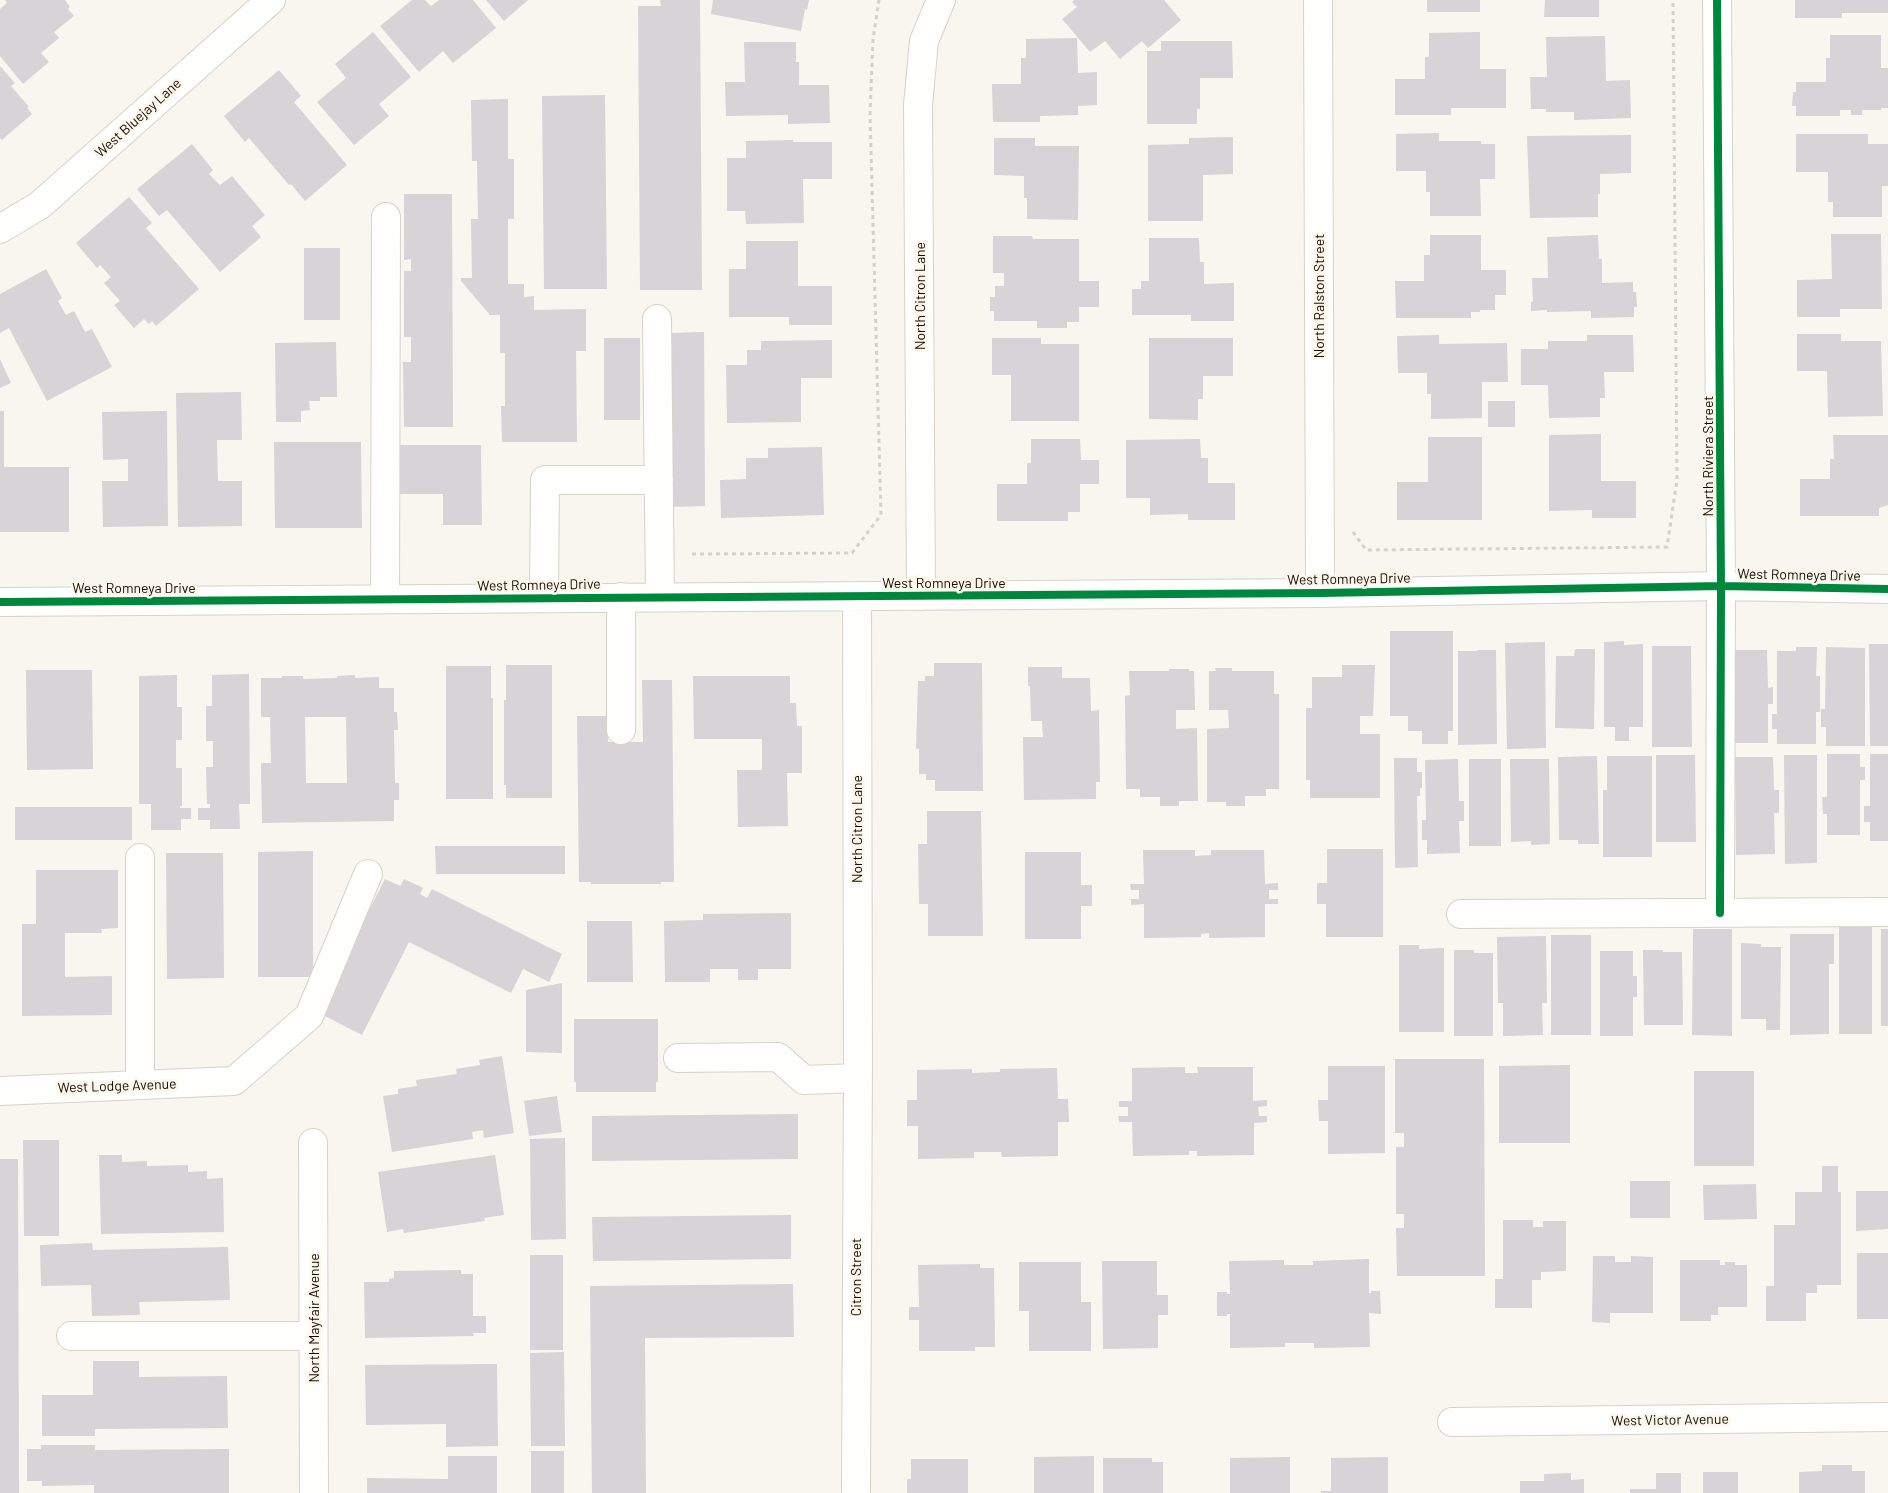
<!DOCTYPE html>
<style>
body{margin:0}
canvas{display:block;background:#f9f5ef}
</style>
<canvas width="1888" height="1493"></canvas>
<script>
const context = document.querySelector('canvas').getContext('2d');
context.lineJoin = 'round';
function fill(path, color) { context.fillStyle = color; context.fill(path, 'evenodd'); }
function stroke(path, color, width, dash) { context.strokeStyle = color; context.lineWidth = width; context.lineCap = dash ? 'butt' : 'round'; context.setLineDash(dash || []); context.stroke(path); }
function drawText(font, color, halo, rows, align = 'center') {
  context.font = font + ' Barlow,sans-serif'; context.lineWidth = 5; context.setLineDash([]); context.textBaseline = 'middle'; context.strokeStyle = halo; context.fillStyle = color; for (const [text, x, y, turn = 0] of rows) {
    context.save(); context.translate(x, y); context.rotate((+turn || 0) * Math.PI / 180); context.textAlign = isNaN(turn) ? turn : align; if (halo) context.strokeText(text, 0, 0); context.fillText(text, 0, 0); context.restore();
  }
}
const building = new Path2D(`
 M5,0h60l5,7 -2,2 6,7 -20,16 5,6 -18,15 8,9 -26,22 -23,-28v-47l7,-6z
 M412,0h13l6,6 8,-6h34l23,28 -43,35 -10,-12 -24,21 -39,-46z
 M486,0h42l-24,21z
 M660,0h40l2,290h-62l-2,-284h23z
 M713,0h96l-2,10 -2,-1 -4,22 -90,-17z
 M1074,0h90l17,20 -33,28 -6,-7 -22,18 -15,-18 -15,11 -28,-33 15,-12 -5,-5z
 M1427,0h53v12h-53z
 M1545,0h54v17h-55z
 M1795,0h93v13h-46v5h-47z
 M373,32l38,45 -32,27 10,12 -35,29 -37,-43 29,-24 -11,-14z
 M1480,32v37h26v39h-55v7h-56v-36h30v-22h4v-24z
 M1830,35h51v33h7v40h-7v2h-19v5h-11v-5h-11v6h-44v-10h-4l1,-14h3v-10h30v-24h4z
 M1605,36l1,45 24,-1 1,38 -57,2v-8h-28v-3h-15l-1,-32h17l-1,-40z
 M1077,38l1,35 19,-1v33l-19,1v9l-38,1v6h-47l-1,-38h29v-26h5v-19z
 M1161,41h71l1,37h-33v31h-3v15h-50v-73h14z
 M744,42h52v20h3v23h30l1,38 -42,1v-9l-62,1 -1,-34h20z
 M0,66l15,17 -4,3 18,21 -2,1 5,6 -30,26 -2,-2z
 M279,70l22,26 -7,6 53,63 -42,36 -14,-17 -2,1 -40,-47 -4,4 -21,-26z
 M605,95l2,194h-63l-2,-193z
 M508,99v60h6v60h-6v65h16v13l10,-1v14l52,-1v42h-10l1,91h-75l-1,-36h4v-53h-5v-38h-10l-29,-34v-3h11l-1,-59h7l-1,-58h-5l-1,-61z
 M1439,133v8h42v3h14v35h-15l1,37h-51v-24h-4v-21h-30v-37z
 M1796,134h72v10h20v42h-6v31h-49v-15h-5v-30h-32z
 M1631,135v38l-31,1v20h-2v23l-68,1 -3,-82z
 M1233,137v37l-30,1v46h-55v-76l41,-1v-6z
 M994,138h41v8h44l-1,74 -51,-1v-21h-3v-22l-30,-1z
 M793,140v2h39v37h-29l1,44 -58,1 -1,-13h-18v-53h19v-17z
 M192,144l21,26 -4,4 11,11 12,-9 33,39 -13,11 9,11 -41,35 -53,-62 -8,6 -22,-27z
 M404,194h48l1,233h-49l-1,-65h8v-25h-7v-66h7v-12l-7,1z
 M129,197l23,26 -6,5 53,61 -43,37 -4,-5 -3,3 -5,-5 -10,9 -20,-23 6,-4 -16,-18 7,-6 -11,-12 -3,3 -21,-25z
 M1831,234h50l1,75h-42v8h-43v-37l35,-1z
 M1430,235h51v35h25v25h-11v15h-15v2h-9v6h-75l-1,-37h29v-26h6z
 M1598,235l1,24h3v24l31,-1v10h3l1,15h-3v10l-43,1v-7l-44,1v-2l-16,1v-9h2l-1,-24h16l-1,-41z
 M993,236h39l1,3h46v42h20v26h-20v15h-12v6h-30v-7h-43v-10h-4v-14h5v-11h9v-13h-11z
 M1149,238h50l1,24h4v22l30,-1v38h-43v-6h-59v-26h9v-8h8z
 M746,241h52v45h34v39h-43v-8h-60v-48h17z
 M304,248h36v72h-36z
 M46,269l16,29 -4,3 8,14 8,-4 11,21 7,-3 20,38 -65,34 -38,-73 -9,5v-39z
 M704,332l1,174 -35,1 -1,-174z
 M1797,334h44v7h40l2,75 -55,1 -1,-46h-30z
 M1439,335v9l68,-1 1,39h-26v36l-51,1v-25h-4v-21h-29l-1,-37z
 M1587,335h46l1,37h-30l1,26h-5v19l-51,1 -1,-33h-27v-36h27v-8h39z
 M604,338h36v82h-36z
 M992,338h49v6h38v77h-68v-46h-19z
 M1149,338h84v38h-30v23h-5v21l-49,-1z
 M832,340v38h-31v44l-74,1 -1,-58h21v-15h14v-9z
 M336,342l1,55h-17v4h-11l1,9 -9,1v11h-25l-1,-79z
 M0,359l11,24 -11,5z
 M241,392l1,48h-25l1,41h24v45l-64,1 -2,-134z
 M1488,401h27v26h-27z
 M0,411h4v56h65v65h-69z
 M167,411l1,115 -65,1 -1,-46h26v-22l-25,1 -1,-48z
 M1601,434v47h35v37h-44v-8l-43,1v-76z
 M1833,435h55v70l-9,3v8h-79v-37h30v-20h4z
 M1428,437h54v83h-85v-38h31z
 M1031,439h49l1,21h18v24h-19v28h-12v9h-71v-37h30v-21h4z
 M1200,439l1,19h7v25h27v37h-47v-6l-38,1v-17h-24v-58z
 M274,442h87l1,86h-87z
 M397,445h84l1,80h-39v-31h-46z
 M822,447l2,68 -103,3 -1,-38 26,-1v-21h22v-10z
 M1390,631h63v100h-5v13h-26v-13h-14v-15h-18z
 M1624,641v4l19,-1v83h-14v14h-14v-14h-11v-85z
 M1545,642l1,106 -39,1 -2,-106z
 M1869,644h19v102h-18z
 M1652,646h39l1,101h-40z
 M1796,647h21l-1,29h4v36h-4v32h-39v-15h-5v-15h5v-63h19z
 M1826,647l39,1v98h-39v-19h-5v-18h4z
 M1575,649h20l-1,80 -39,-1 1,-72h18z
 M1477,650h19l1,94 -39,1v-94h19z
 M1735,650h32l1,38 5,-1v17h-5v39h-33z
 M934,663h48l1,128h-48v-11h-9v-6h-7v-25h-3l2,-68h7v-5h9z
 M506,665h46v133h-46v-13h-2v-85h2z
 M1342,665h33l-2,51h-13v18h20v64h-70v-18h-4v-72h6v-31h30z
 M446,666h45v32h2v101h-47z
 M1028,667h34v11h28l1,33 8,-1 1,72h-4v17l-72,1 -1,-63h20l-1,-16h-11l-1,-35h-2z
 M1215,668h17v3h42v23h5v95h-13v7h-21v10h-19v-4h-19v-73l22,-1 -1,-18h-19v-39h7z
 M1169,669h20v2h5l1,39h-19v19l21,-1 1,73h-19v5h-19v-9h-20v-8h-14l-1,-93 5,-1 -1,-24h40z
 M26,670h66l1,99 -66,1z
 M249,674l1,130h-11l1,25h-30v-9h-12v-12h12v-4h-3l-1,-37h7v-26h-7v-35h6v-31z
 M177,675v32h5v33h-6v28h6v38h-2v2h11v11h-10v11h-30v-26h-12v-128z
 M355,675v3l24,-1v11h15v24h3l1,18h-4l1,53h4v17h-5v21l-132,2 -1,-60h10l-1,-46h-9v-39h21v-2h21v3l34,-1v-2zM305,717h41l1,66h-41z
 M693,676h97v27h6l1,23h5v47h-15l1,53 -50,1 -1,-57h25v-31h-68z
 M642,680h30l2,202h-13v2h-70v-2h-12l-2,-166h30l1,26h35z
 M1827,754h33v13h5v13h-5v55h-33v-21h-4l-1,-17h5z
 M1870,754h18v87h-18v-19h-6v-16h6z
 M1656,755h39l1,87h-40z
 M1784,755h33v108l-32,1z
 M1597,756l2,88h-21v-4h-19l-1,-83z
 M1607,756h45v101h-49v-67h4z
 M1735,757h38l1,33h5v23h-5l1,41 -39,1z
 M1394,758h23v14h5v16h-2v8h-3l1,71 -23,1z
 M1458,759l1,42h5v20h-5l1,32 -33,1v-14h-5v-20h4l-1,-60z
 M1469,759h32v87h-32z
 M1510,759h39l1,85 -19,1v-4l-20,1z
 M15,807h117v33h-117z
 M927,811h54l2,125h-55v-32h-9l-1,-60h9z
 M435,846h130v28h-129z
 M1327,849h56v88h-57v-33h-9v-21h10z
 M1143,850h52v6l16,-1v-5h53l1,34 13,-1v7h-9v9h9v5h-13v33l-56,1v-5l-8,1v3l-57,1v-34l-13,1v-6h8v-9h-8l-1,-6h14z
 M313,851v126h-55v-125z
 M1025,852h56v33h11v21h-11v33h-56z
 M166,853h57l1,125 -57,1z
 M36,870h82v58l-17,1 1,4h-37v44l47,-1v39l-90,1v-92h14z
 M385,879l15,7 4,-7 19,9 -3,6 7,4 5,-9 130,65 -13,28 -26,-13 -12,24 -102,-51 -47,93 -45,-23z
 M791,913v56h-33v11h-20v-11h-28v13h-45l-1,-61 39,-1v-6z
 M587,921h45l1,61h-46z
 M1839,925h33v109h-33z
 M1693,929h39v107l-40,-1z
 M1881,929h7v97h-7z
 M1790,934h44v30h-5v70l-39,1z
 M1551,935h40v100h-40z
 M1546,936l1,67h-5l1,32 -40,1v-33h-5l-1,-66z
 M1741,943l20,1v3h20l-1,83h-14v-11h-25z
 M1399,945h20v4l25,-1v84h-45z
 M1454,950h20v3h19v83h-39z
 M1643,950h20v2h19l1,73h-39z
 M1600,951h33v25h4v21h-4v39h-33z
 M562,983v70l-36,-1v-62z
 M574,1019h84v63h-2v10h-80v-10h-2z
 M502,1056l12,77 -30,5 -1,-8 -11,2 1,7 -81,13 -9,-56 15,-2v-5l19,-3 -1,-6 41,-6 -1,-5 24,-4 -1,-5z
 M1395,1059h89l1,217h-88l-1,-48h8v-14h-8v-67h8v-14h-9z
 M1570,1065v78h-71v-77z
 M1328,1066h57v87l-57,1v-33h-9l-1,-21h10z
 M1185,1067v6h13l-1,-6h56v34l14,-1v6l-9,1 1,9h8v6l-13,1v32l-57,1v-5h-8v4l-56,1 -1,-34h-13l-1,-6h10v-9h-9v-6h13v-33z
 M1057,1068l1,31h10l1,23h-11v34l-56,1 -1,-5h-27v6l-56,1v-33h-11v-26h10v-30l55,-1v4l28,-1v-3z
 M1694,1071h60v95h-60z
 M557,1096l5,36 -33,4 -5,-35z
 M798,1114v45l-206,2v-45z
 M565,1138l1,101 -35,1 -1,-101z
 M23,1140h36v96h-35z
 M99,1155h23v7l25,-1v5l41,-1v7l19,-1v8l16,-1 1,54 -123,2z
 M495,1155l9,60 -20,3 1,3 -81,12 -1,-4 -16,3 -9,-60z
 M0,1159h18l1,334h-19z
 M1822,1166h16v26h3v93h-24v8h-11v28h-40v-35h8v-61h21v-33h27z
 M1630,1181h40v37h-40z
 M1756,1184l1,35 -53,1 -1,-35z
 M1856,1191h32v38l-32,2z
 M791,1215v44l-198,2 -1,-44z
 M1503,1220h30v7h10v-6h23v50l-25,1v8h-9v28h-37v-29h8z
 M92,1243l1,7 135,-3 2,53 -91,2 1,13 -48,1 -1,-31 -50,1 -1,-41z
 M1857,1253h31v66h-31z
 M530,1255h33v95h-33z
 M1593,1256h22v6h16v-6l22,1v56h-43v10l-18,-1z
 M1369,1259v34h2v-2h9l1,23 -12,-1 1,34 -56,1v-5h-29v4l-55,1v-34h-3v2h-10v-24h10v2h3l-1,-33 55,-1v5h29v-4z
 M1680,1260h40v5h5v-3h10v3h12v42h-29v8h-7v6h-31z
 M1102,1261h55v34h11v20h-10v33l-55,1z
 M1019,1262h62v40h10v49h-62v-40h-10z
 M980,1264v4h14l1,79h-20v4h-56v-31h-10v-13h10l-1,-42z
 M461,1270v4h12v42h13v17h-13l1,3 -109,2 -1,-56h25v-3l5,-1v-7z
 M793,1284l1,53 -149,1 1,155h-54l-2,-207z
 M564,1352l1,94h-34l-1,-93z
 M93,1361h46v16l88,-1 1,52 -133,1v7h-53v-41h51z
 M497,1364l1,82 -52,1v-23l-80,1 -1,-60z
 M41,1445h54v5l134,-1v44h-135v-8l-52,1v-5h-15v-32h14z
 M531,1451h33v42h-33z
 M448,1456h49v37h-130v-15l81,1z
 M1094,1456v37h-60v-36z
 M1290,1457v36h-60v-35z
 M1388,1457v36h-67v-2h10v-33z
 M1103,1458h49v4h11v31h-60z
 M911,1459h57v34h-61v-14h4z
 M1822,1465h30v6h13v22h-66v-21l23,-1z
 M1703,1472h35v21h-35z
 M1571,1473v7l13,-1v14h-64v-12h24v-7z
 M1656,1473h25v20h-51v-4h26z`);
const path = new Path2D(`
 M1353,532l13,18 301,-3 10,-67 -4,-480
 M692,554l160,-1 29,-38 -11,-401 3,-75 6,-39`);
const minor = new Path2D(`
 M1318,0l2,593
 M1717,0l4,586 -1,327
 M0,229l40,-24 231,-205
 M657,319l3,278
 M921,596l-3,-491 6,-64 17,-41
 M621,597v133
 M544,598l1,-118h114
 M385,599l1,-382
 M0,602l1320,-9 401,-7 167,3
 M140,858v227
 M1461,914l427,-2
 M678,1058l100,-1 26,23 53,-2
 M0,1091l234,-10 75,-65 59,-142
 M313,1143l1,350
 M71,1336h242
 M1452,1422l436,-5
 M856,1493l2,-431 -1,-466`);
const cycleway = new Path2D(`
 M1717,0l4,586 -1,327
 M0,602l1320,-9 401,-7 167,3`);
const streetNames = [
 ["West Bluejay Lane",138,118,-42],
 ["North Citron Lane",920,296,-90],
 ["North Ralston Street",1319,296,-90],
 ["North Riviera Street",1708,456,-90],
 ["West Romneya Drive",1799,575,1],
 ["West Romneya Drive",1349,579,-1],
 ["West Romneya Drive",944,583],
 ["West Romneya Drive",539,585,-1],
 ["West Romneya Drive",134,588],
 ["North Citron Lane",857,829,-90],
 ["West Lodge Avenue",117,1086,-2],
 ["Citron Street",856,1277,-90],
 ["North Mayfair Avenue",314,1318,-90],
 ["West Victor Avenue",1670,1420,-1]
];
fill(building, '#d8d3d6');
stroke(minor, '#d7d2ca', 30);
stroke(path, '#d3d1cf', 3, [4, 4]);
stroke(minor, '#fefefd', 28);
stroke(cycleway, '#00873e', 8);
drawText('14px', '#140d05', '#fdf6eb', streetNames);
</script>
